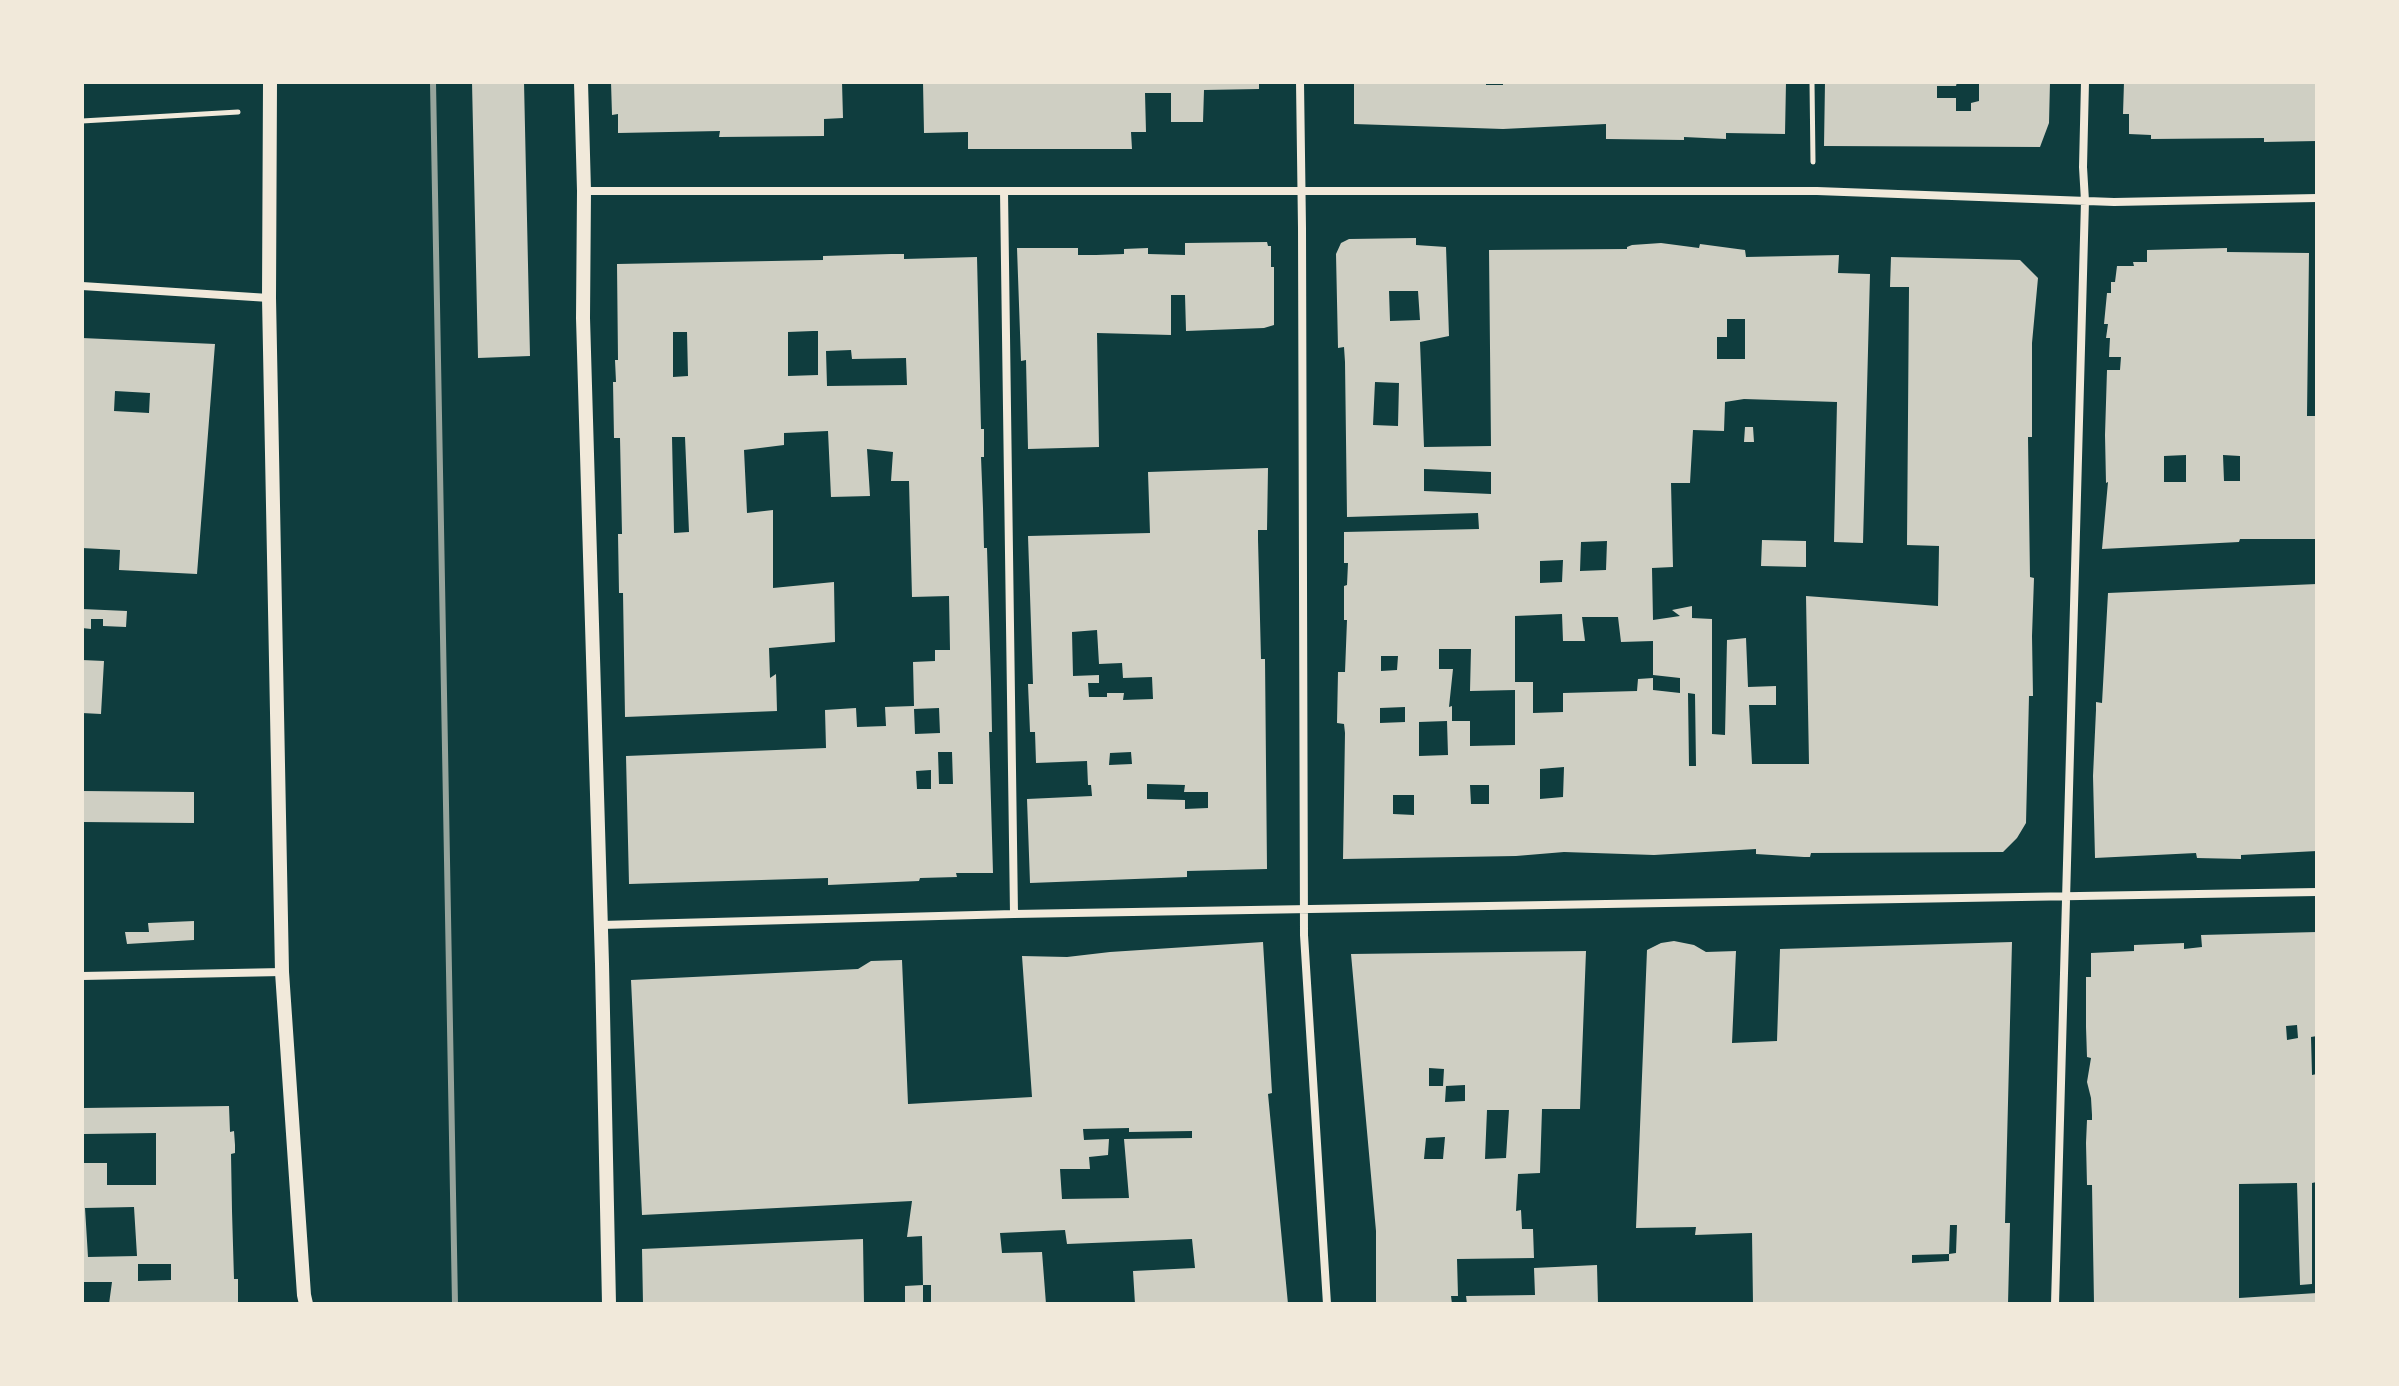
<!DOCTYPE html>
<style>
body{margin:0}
#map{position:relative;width:2399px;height:1386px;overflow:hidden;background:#0f3d3e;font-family:"Open Sans",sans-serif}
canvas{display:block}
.frame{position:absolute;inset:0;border:84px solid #f1e9da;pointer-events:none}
</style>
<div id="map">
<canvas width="2399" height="1386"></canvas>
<div class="frame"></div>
</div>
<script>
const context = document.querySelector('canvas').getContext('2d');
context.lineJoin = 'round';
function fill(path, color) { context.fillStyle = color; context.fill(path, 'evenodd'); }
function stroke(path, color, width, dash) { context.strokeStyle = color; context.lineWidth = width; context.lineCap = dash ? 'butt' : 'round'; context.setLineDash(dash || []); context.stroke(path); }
const building = new Path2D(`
 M472,82h52l6,274 -52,2z
 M611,82h231l1,36 -19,1v17l-105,1 1,-6 -102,2v-19l-6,1z
 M923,82h336v7l-55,1 -1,32h-32v-29h-26l1,39h-15l1,17h-164v-17l-44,1z
 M1354,82h132v3h17v-3h283l-1,52 -59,-1v6l-42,-2v3l-78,-1v-15l-103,5 -149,-5z
 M1825,82h132l-1,4h-19v12h19v13h15v-8l8,-2v-19h71l-1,41 -9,24 -216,-1z
 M2124,82h193v59l-53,1v-4l-113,1v-4l-22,-1v-20h-6z
 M1416,238v7l30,2 1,29 2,60 -29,6 4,105 67,-1 -2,-196 138,-1v-2l5,-2 29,-2 38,5 1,-4 45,6 1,7 93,-2 -1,18 32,1 -7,269 -29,-1 3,-140 -93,-3 -19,3 -1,29 -31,-1 -3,53h-19l2,84 -21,1 1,52 27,-4 -8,-6 20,-4v12l20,1v115l13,1 2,-95 19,-2 2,49 28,-1v19h-27l3,59h57l-3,-168 132,10 1,-60 -32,-1 2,-258h-19l1,-30 129,3 18,18 -6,65v94h-4l2,140 4,1 -2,58 1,60h-4l-3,127 -9,15 -14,14 -192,1 -1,4h-6l-48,-3v-5l-102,6 -90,-3 -48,4 -173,3 2,-126 -1,-9 -7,-1 1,-51h7l2,-52h-3v-34l3,-1 1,-22h-4v-31l135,-3 -1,-16 -131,4 -2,-155 -1,-15 -6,1 -2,-94 5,-11 8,-4zM1389,291h29l2,29 -30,1zM1727,319h18v40h-28v-22h10zM1375,382l24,1 -1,43 -25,-1zM1424,469l67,3v22l-67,-3zM1607,541l-1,29 -26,1 1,-29zM1563,560l-1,22 -22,1v-22zM1562,614l1,27h22l-3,-24h36l3,25 32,-1v34l27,3v15l-27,-3v-12l-15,1 -1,12 -74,2v19l-30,1v-31h-18v-66zM1439,649h32l-1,42 45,-1v55l-45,1v-25h-18v-15l-3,1 4,-38h-14zM1381,656h17l-1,14 -16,1zM1688,693l7,1 1,72h-7zM1405,707v15l-25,1v-15zM1447,721l1,34 -29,1v-34zM1564,767l-1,30 -23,2v-30zM1470,785h19v19h-18zM1393,795h21v20l-21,-1z
 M1267,242l1,4h3v21h3v58l-10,3 -78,3 -1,-36h-14v40l-74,-2 2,114 -71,2 -2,-89 -5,1 -4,-113h61v7h18l28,-1v-5l24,-1v6l37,1v-12z
 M2227,248v4l82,1 -2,163h10v123h-77l-1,3 -137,7 6,-67 -2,1 -1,-48 2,-65h13l1,-13h-12l1,-19h-4l2,-14h-4l3,-31h4v-11h4l2,-16h17l-1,-4h14v-12zM2186,455v27h-22v-26zM2223,455l17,1v25h-16z
 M891,254h13v5l73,-2 4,172h3v28h-3l2,51 1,40h3l4,134 1,50h-3l4,141h-37l1,4 -37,1 -1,3 -91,4v-7l-199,6 -3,-128 200,-8 -1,-38 31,-2 1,19 29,-1 -1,-19 29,-1 -1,-44 22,-1v-11h15l-1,-54 -37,1 -3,-116h-18l2,-29 -26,-3 3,47 -39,1 -3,-66 -44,2v12l-40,5 3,63 26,-3v78l61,-6 1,60 -66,6 1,30 6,-4 1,37 -152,6 -2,-124h-4l-1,-59h4l-2,-96h-6l-1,-56h3l-1,-22h3l-1,-96 206,-4v-4zM813,331h5v44l-30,1v-44zM673,332h14l1,44 -15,1zM851,350l1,9 54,-1 1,27 -80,1 -1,-35zM672,437h13l4,95 -15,1zM939,708l1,25 -25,1 -1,-25zM938,752h14l1,32h-14zM931,770v19h-14l-1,-18z
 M82,338l133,6 -18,230 -78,-4 1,-20 -38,-2zM115,391l35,2 -1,20 -35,-2z
 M1745,427h8l1,15h-10z
 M1268,468l-1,62h-9v9l3,120h4l2,210 -80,2v6l-157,6 -3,-84 65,-3 -1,-11h-3l-1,-24 -51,2 -1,-31h-5l-2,-48h5l-5,-148 122,-3 -2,-61zM1097,630l2,34 23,-1 1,15 29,-1 1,22 -30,1 1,-7h-17v4h-18l-1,-14h11v-8l-26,1 -1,-44zM1131,752l1,12 -23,1 1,-12zM1147,784l38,1 -1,7h24v16l-23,1v-9l-38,-1z
 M1762,540l44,1v26l-45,-1z
 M2317,584v267l-76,4v4l-44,-1 -1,-5 -101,5 -2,-82 3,-66v-8l6,1 6,-110z
 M82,609l45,2 -1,16 -23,-1v-7h-12v10l-9,-1z
 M82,660l22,1 -3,53 -19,-1z
 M82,791l112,1v31l-112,-1z
 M194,921v19l-67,4 -2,-12h24l-1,-9z
 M2317,932v104l-6,1 1,38 5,-1v108l-5,1v101l-12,1 -3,-102 -58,1v114l78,-5v11h-223l-2,-119h-5l-1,-42 1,-23h5v-5l-1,-17 -4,-16 4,-24 -4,-1 -1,-30v-50h5v-24l43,-2v-6l50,-2v6l18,-2 -1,-12zM2297,1025l1,13 -11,2 -1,-14z
 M1674,941l20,4 12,7 30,-1 -4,92 45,-2 3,-92 232,-7 -7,281h5l-2,81h-255l-1,-71 -57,2 1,-8 -60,1 11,-278 14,-7zM1950,1225h7l-1,28 -7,1zM1949,1254v7l-37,2v-8z
 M1263,942l9,151 -4,1 20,210h-153l-2,-33 62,-3 -3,-29 -125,5 -2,-14 -65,3 2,20 40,-1 4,52h-115v-19h-8v19h-18v-18l18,-1 -1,-49 -15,1 5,-36 -270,14 -11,-235 227,-11 13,-8 31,-1 6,144 124,-7 -10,-141 45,1 43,-5zM1129,1128v4l63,-1v7l-68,1 5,59 -67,1 -2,-30h30l-1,-12 19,-2 1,-16 -25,1 -1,-11z
 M1586,951l-6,158h-38l-2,64 -22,1 -2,37 5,-1 1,19h11l1,29 -77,1 1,37h-7l1,8h-76v-73l-25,-277zM1429,1068l15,1 -1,17h-14zM1465,1085v16l-20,1 1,-16zM1487,1110h22l-3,48 -21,1zM1445,1137l-2,22h-19l2,-21z
 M229,1106l1,26 4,-1 1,14v8l-4,1 1,57 2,68h4v25h-129l3,-22h-30l2,-119h23v22h49v-52l-72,1 -1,-26zM134,1207l3,49 -49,1 -3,-49zM138,1264h33v16l-33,1z
 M863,1239l1,65h-221l-1,-55z
 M1597,1265l1,39h-45v-2l-86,2 -1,-8 69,-1 -1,-27z`);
const path = new Path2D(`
 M1812,82l1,80
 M82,121l156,-9`);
const minor = new Path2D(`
 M1300,82l2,146 2,707 23,369
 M584,191h1233l297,11 203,-4
 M1004,191l10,723
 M82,286l187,12
 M601,925l413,-11 1303,-22
 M82,976l200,-4
 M2055,1304l30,-1103 -2,-34 2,-85`);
const tertiary = new Path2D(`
 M270,82l-1,216 13,674 22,323 2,9
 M581,82l3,109 -1,127 19,646 7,340`);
const rail = new Path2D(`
 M433,82l22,1222`);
fill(building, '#cfcfc3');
stroke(path, '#f1e9da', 5);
stroke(minor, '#f1e9da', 8);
stroke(tertiary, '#f1e9da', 14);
stroke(rail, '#97a49c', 6);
</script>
